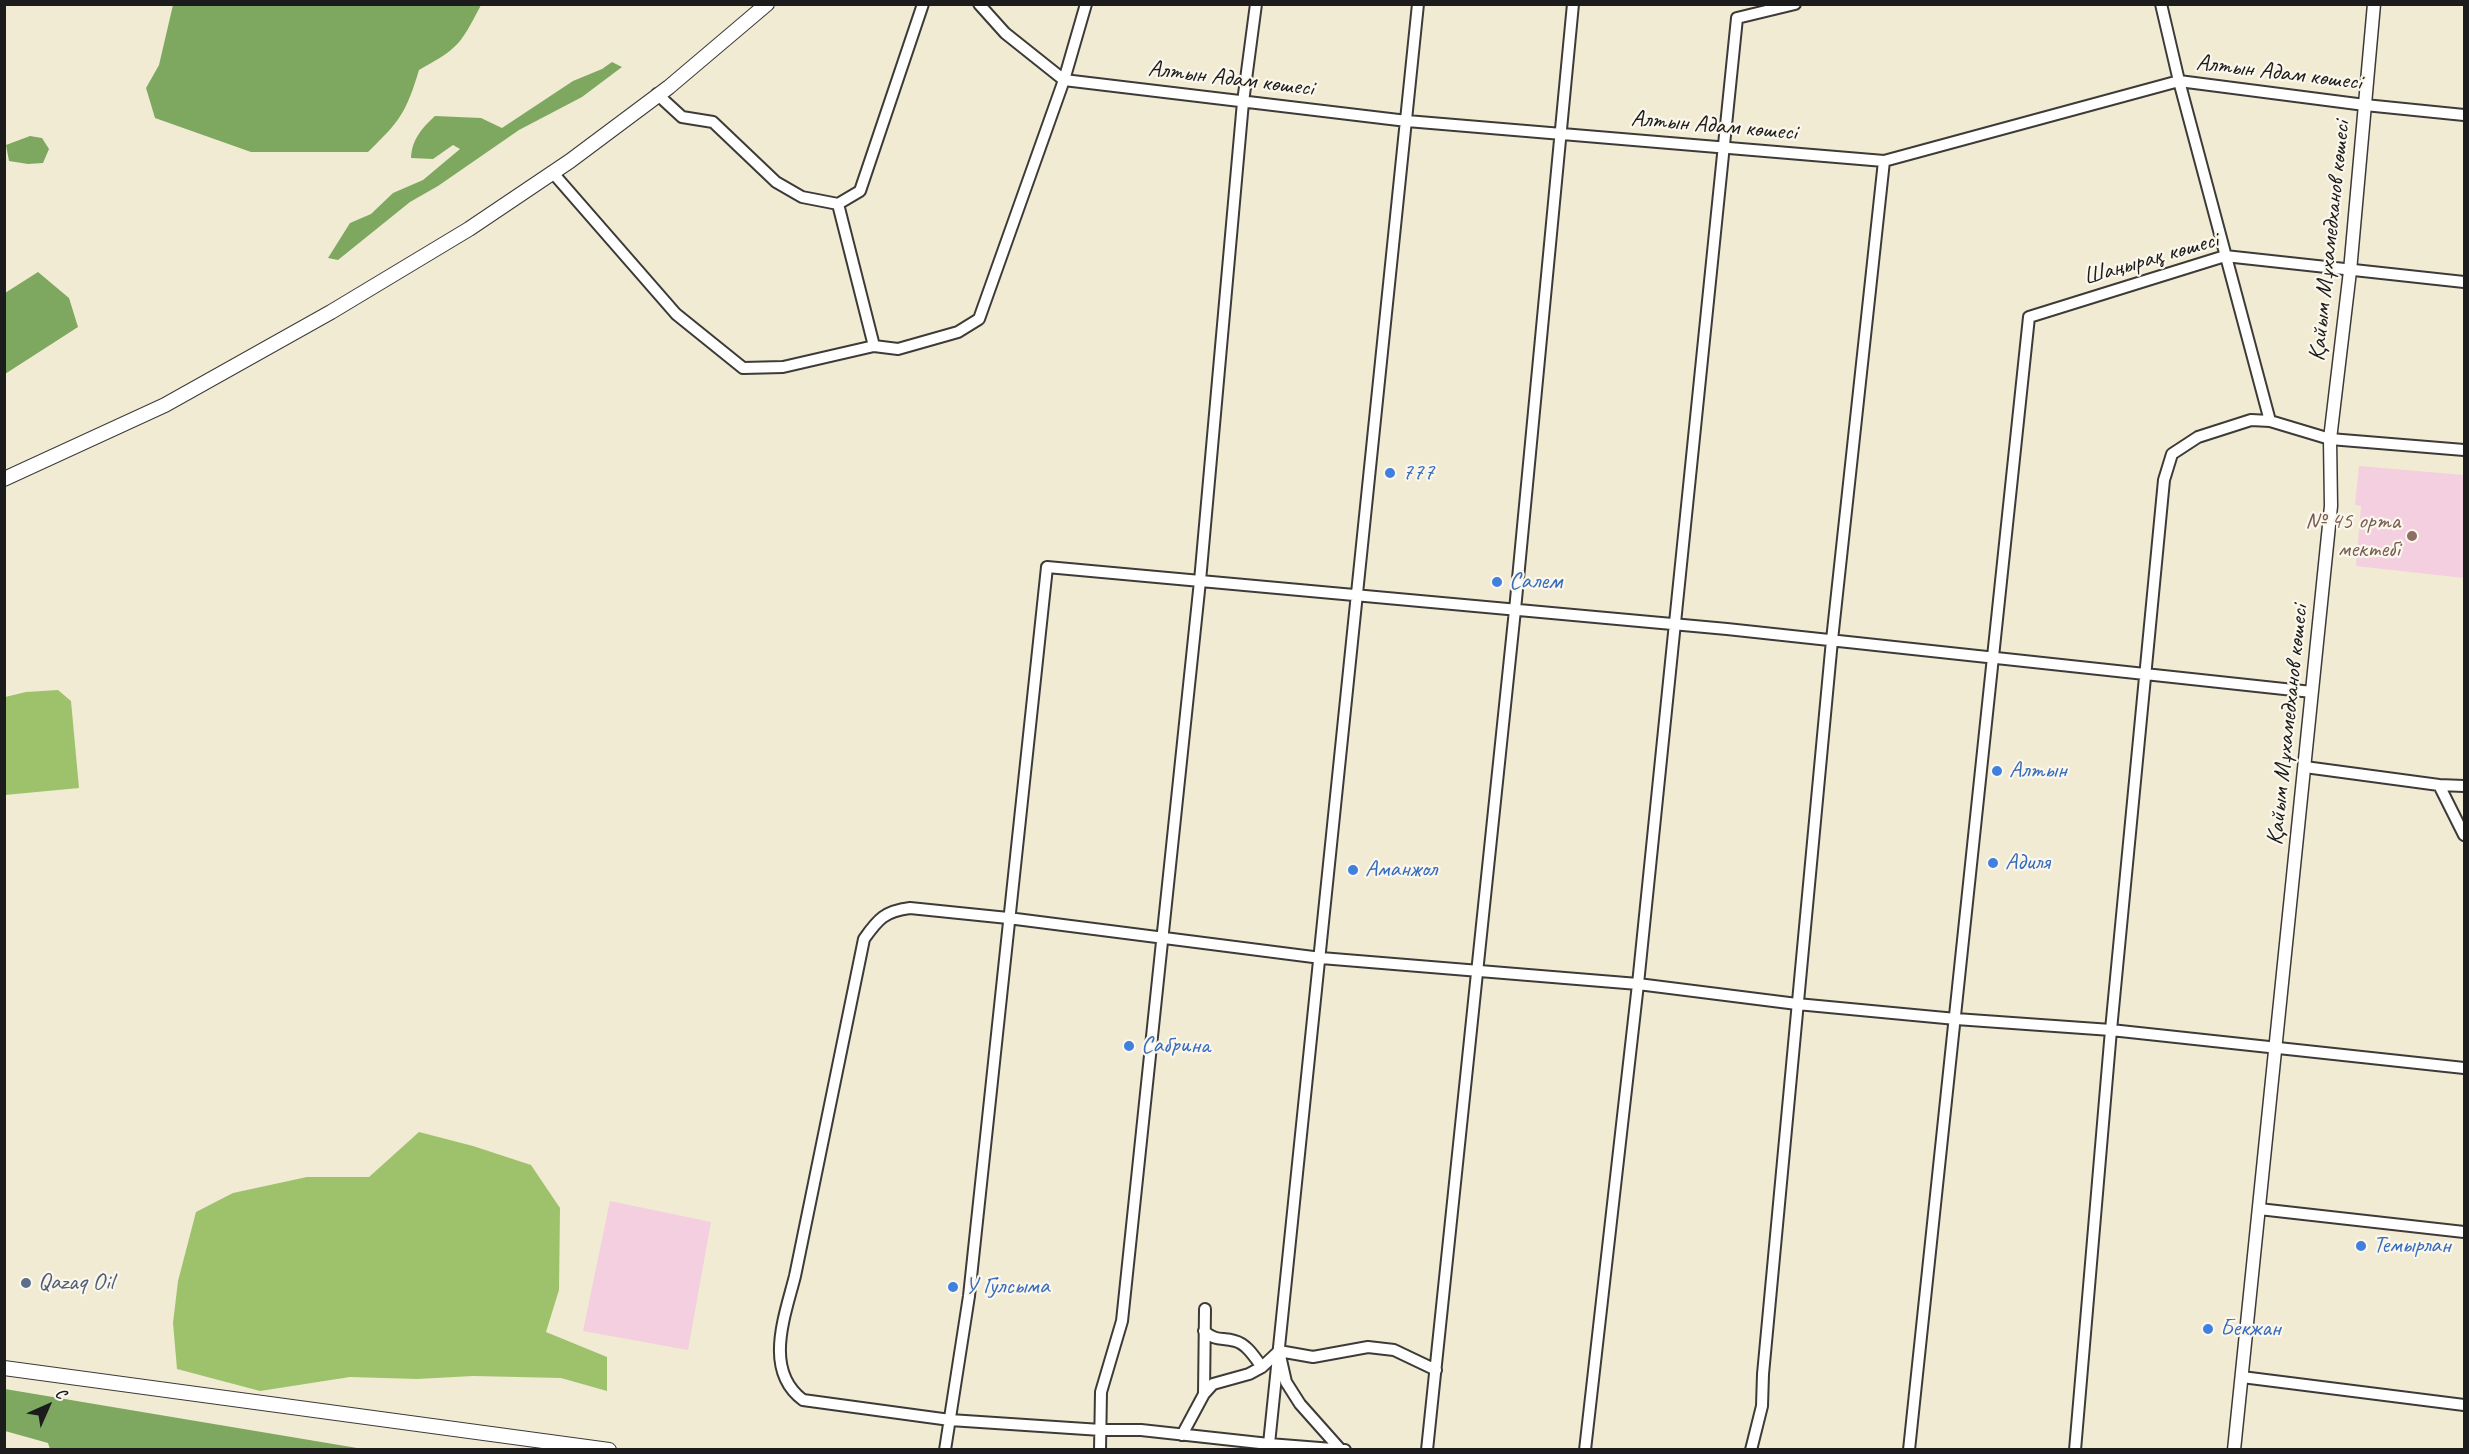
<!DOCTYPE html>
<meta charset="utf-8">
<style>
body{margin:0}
#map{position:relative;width:2469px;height:1454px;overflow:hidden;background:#f1ebd4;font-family:Caveat,sans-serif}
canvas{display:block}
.frame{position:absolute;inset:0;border:6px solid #1c1c1c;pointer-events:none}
.north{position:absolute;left:18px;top:1376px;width:60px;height:60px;-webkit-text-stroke:4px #fbf7ec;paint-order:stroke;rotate:45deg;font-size:16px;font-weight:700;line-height:24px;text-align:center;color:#1c1c1c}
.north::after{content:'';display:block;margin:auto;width:21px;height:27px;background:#1c1c1c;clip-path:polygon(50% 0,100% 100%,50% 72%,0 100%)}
</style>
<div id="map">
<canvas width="2469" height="1454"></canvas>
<div class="frame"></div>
<div class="north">С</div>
</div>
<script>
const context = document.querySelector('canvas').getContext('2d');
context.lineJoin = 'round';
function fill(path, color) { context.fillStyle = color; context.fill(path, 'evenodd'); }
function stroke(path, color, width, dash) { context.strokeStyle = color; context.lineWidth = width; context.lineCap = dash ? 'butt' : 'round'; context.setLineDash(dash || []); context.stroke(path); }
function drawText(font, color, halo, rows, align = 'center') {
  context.font = font + ' Caveat,sans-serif'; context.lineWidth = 4.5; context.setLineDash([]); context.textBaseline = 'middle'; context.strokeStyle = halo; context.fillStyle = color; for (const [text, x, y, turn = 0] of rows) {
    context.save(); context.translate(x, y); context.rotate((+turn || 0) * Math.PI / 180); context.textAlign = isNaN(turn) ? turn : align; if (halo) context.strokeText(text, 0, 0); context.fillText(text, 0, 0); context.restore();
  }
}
const built = new Path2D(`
 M2359,466l105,9v103l-108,-12 5,-60 -6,-1z
 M610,1201l101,21 -23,128 -105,-19z`);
const green = new Path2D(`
 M58,690l13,11 8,87 -74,7v-98l21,-5z
 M419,1132l54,14 58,19 29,43 -1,82 -13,42 61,25v34l-46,-13 -88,-2 -56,3 -67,-2 -90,14 -83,-22 -4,-46 5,-42 18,-69 37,-19 74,-16h62z`);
const forest = new Path2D(`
 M173,5v-1l308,1c-21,40 -22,43 -62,65 -13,43 -19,51 -51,82h-117l-96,-34 -9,-30 13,-23z
 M612,62l10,5 -40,30 -63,33 -81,56 -28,16 -72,58 -10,-2 22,-35 21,-9 22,-21 30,-13 37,-31 -7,-4 -20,14 -22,-1c1,-19 11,-30 24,-42l46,2 21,10 71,-47 29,-12z
 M30,136l12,2 7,11 -6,14 -15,1 -19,-3 -3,-16z
 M38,272l31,26 9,29 -73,47v-81z
 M4,1389h1l358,60h-313l-2,-6 -43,-12z`);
const minor = new Path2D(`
 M979,4l26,29 59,47 343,41 477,40 295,-80 186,24 99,10
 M2161,4l18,77 91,340
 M657,94l25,23 31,5 63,60 26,15 36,7 22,-13 63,-187
 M553,173l123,141 67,54 40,-1 91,-21
 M838,204l36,142 24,3 60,-17 21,-13 85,-239 22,-76
 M2305,767l134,18 25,50
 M2439,785l25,1
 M2259,1209l205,23
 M1204,1331c13,11 17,6 31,10 12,3 20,17 27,26
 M1279,1351l34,6 55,-10 26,3 42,20
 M2242,1377l222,28
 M1204,1394l1,-85
 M1182,1435l22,-41 9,-10 36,-10 13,-7 17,-16 7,31 14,22 40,45
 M1269,1444l149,-1440
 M945,1450l24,-154 78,-729 680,62 585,63
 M1100,1450l1,-58 21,-71 78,-740 43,-479 13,-98
 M1345,1450l-76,-6 -128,-14h-40l-151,-10 -147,-20c-40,-30 -18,-84 -8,-124l69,-337c14,-20 21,-28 46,-31l98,10 313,40 317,26 159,20 159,15 155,11 353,38
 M1427,1450l88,-840 58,-606
 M1585,1450l53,-466 99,-966 58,-14
 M1751,1450l11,-44 1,-32 69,-734 52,-479
 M1909,1450c41,-378 78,-756 120,-1133l196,-61 239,26
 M2075,1450l36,-420 53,-550 8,-26 26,-17 53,-17 19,1 60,18 134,11`);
const tertiary = new Path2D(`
 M2234,1450l97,-944 -1,-67 20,-168 24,-267`);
const secondary = new Path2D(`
 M4,479l161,-74 166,-93 138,-83 101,-68 99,-74 98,-83
 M4,1368l605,82`);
const markers = [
 [1390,473,6,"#3f7fe0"],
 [2412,536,6,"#8d6e63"],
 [1497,582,6,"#3f7fe0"],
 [1997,771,6,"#3f7fe0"],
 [1993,863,6,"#3f7fe0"],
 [1353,870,6,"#3f7fe0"],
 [1129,1046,6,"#3f7fe0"],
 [2361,1246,6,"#3f7fe0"],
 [26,1283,6,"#5c6f8a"],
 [953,1287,6,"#3f7fe0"],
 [2208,1329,6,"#3f7fe0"]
];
const streetNames = [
 ["Алтын Адам көшесі",2279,73,7],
 ["Алтын Адам көшесі",1231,79,7],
 ["Алтын Адам көшесі",1714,126,5],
 ["Қайым Мұхамедханов көшесі",2330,241,-84],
 ["Шаңырақ көшесі",2151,259,-16],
 ["Қайым Мұхамедханов көшесі",2288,725,-84]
];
const shopNames = [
 ["777",1402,473],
 ["Салем",1509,582],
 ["Алтын",2009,771],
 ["Адиля",2005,863],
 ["Аманжол",1365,870],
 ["Сабрина",1141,1046],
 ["Темырлан",2373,1246],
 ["У Гулсыма",965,1287],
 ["Бекжан",2220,1329]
];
const educationNames = [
 ["№ 45 орта",2400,522],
 ["мектебі",2400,550]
];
const serviceNames = [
 ["Qazaq Oil",38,1283]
];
fill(built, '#f3cfdf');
fill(green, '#9ec26c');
fill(forest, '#7ea860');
stroke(minor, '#3c3b38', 14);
stroke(tertiary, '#3c3b38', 15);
stroke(secondary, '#3c3b38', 16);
stroke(minor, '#fff', 10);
stroke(tertiary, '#fff', 12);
stroke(secondary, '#fff', 14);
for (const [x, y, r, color] of markers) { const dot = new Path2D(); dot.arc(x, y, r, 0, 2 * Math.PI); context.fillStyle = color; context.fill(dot); stroke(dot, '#fbf7ec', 2); }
drawText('24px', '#1c1c1c', '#fbf7ec', streetNames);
drawText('24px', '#366cbe', '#fbf7ec', shopNames, 'left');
drawText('24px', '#785e54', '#fbf7ec', educationNames, 'right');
drawText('24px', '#4e5e75', '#fbf7ec', serviceNames, 'left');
</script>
